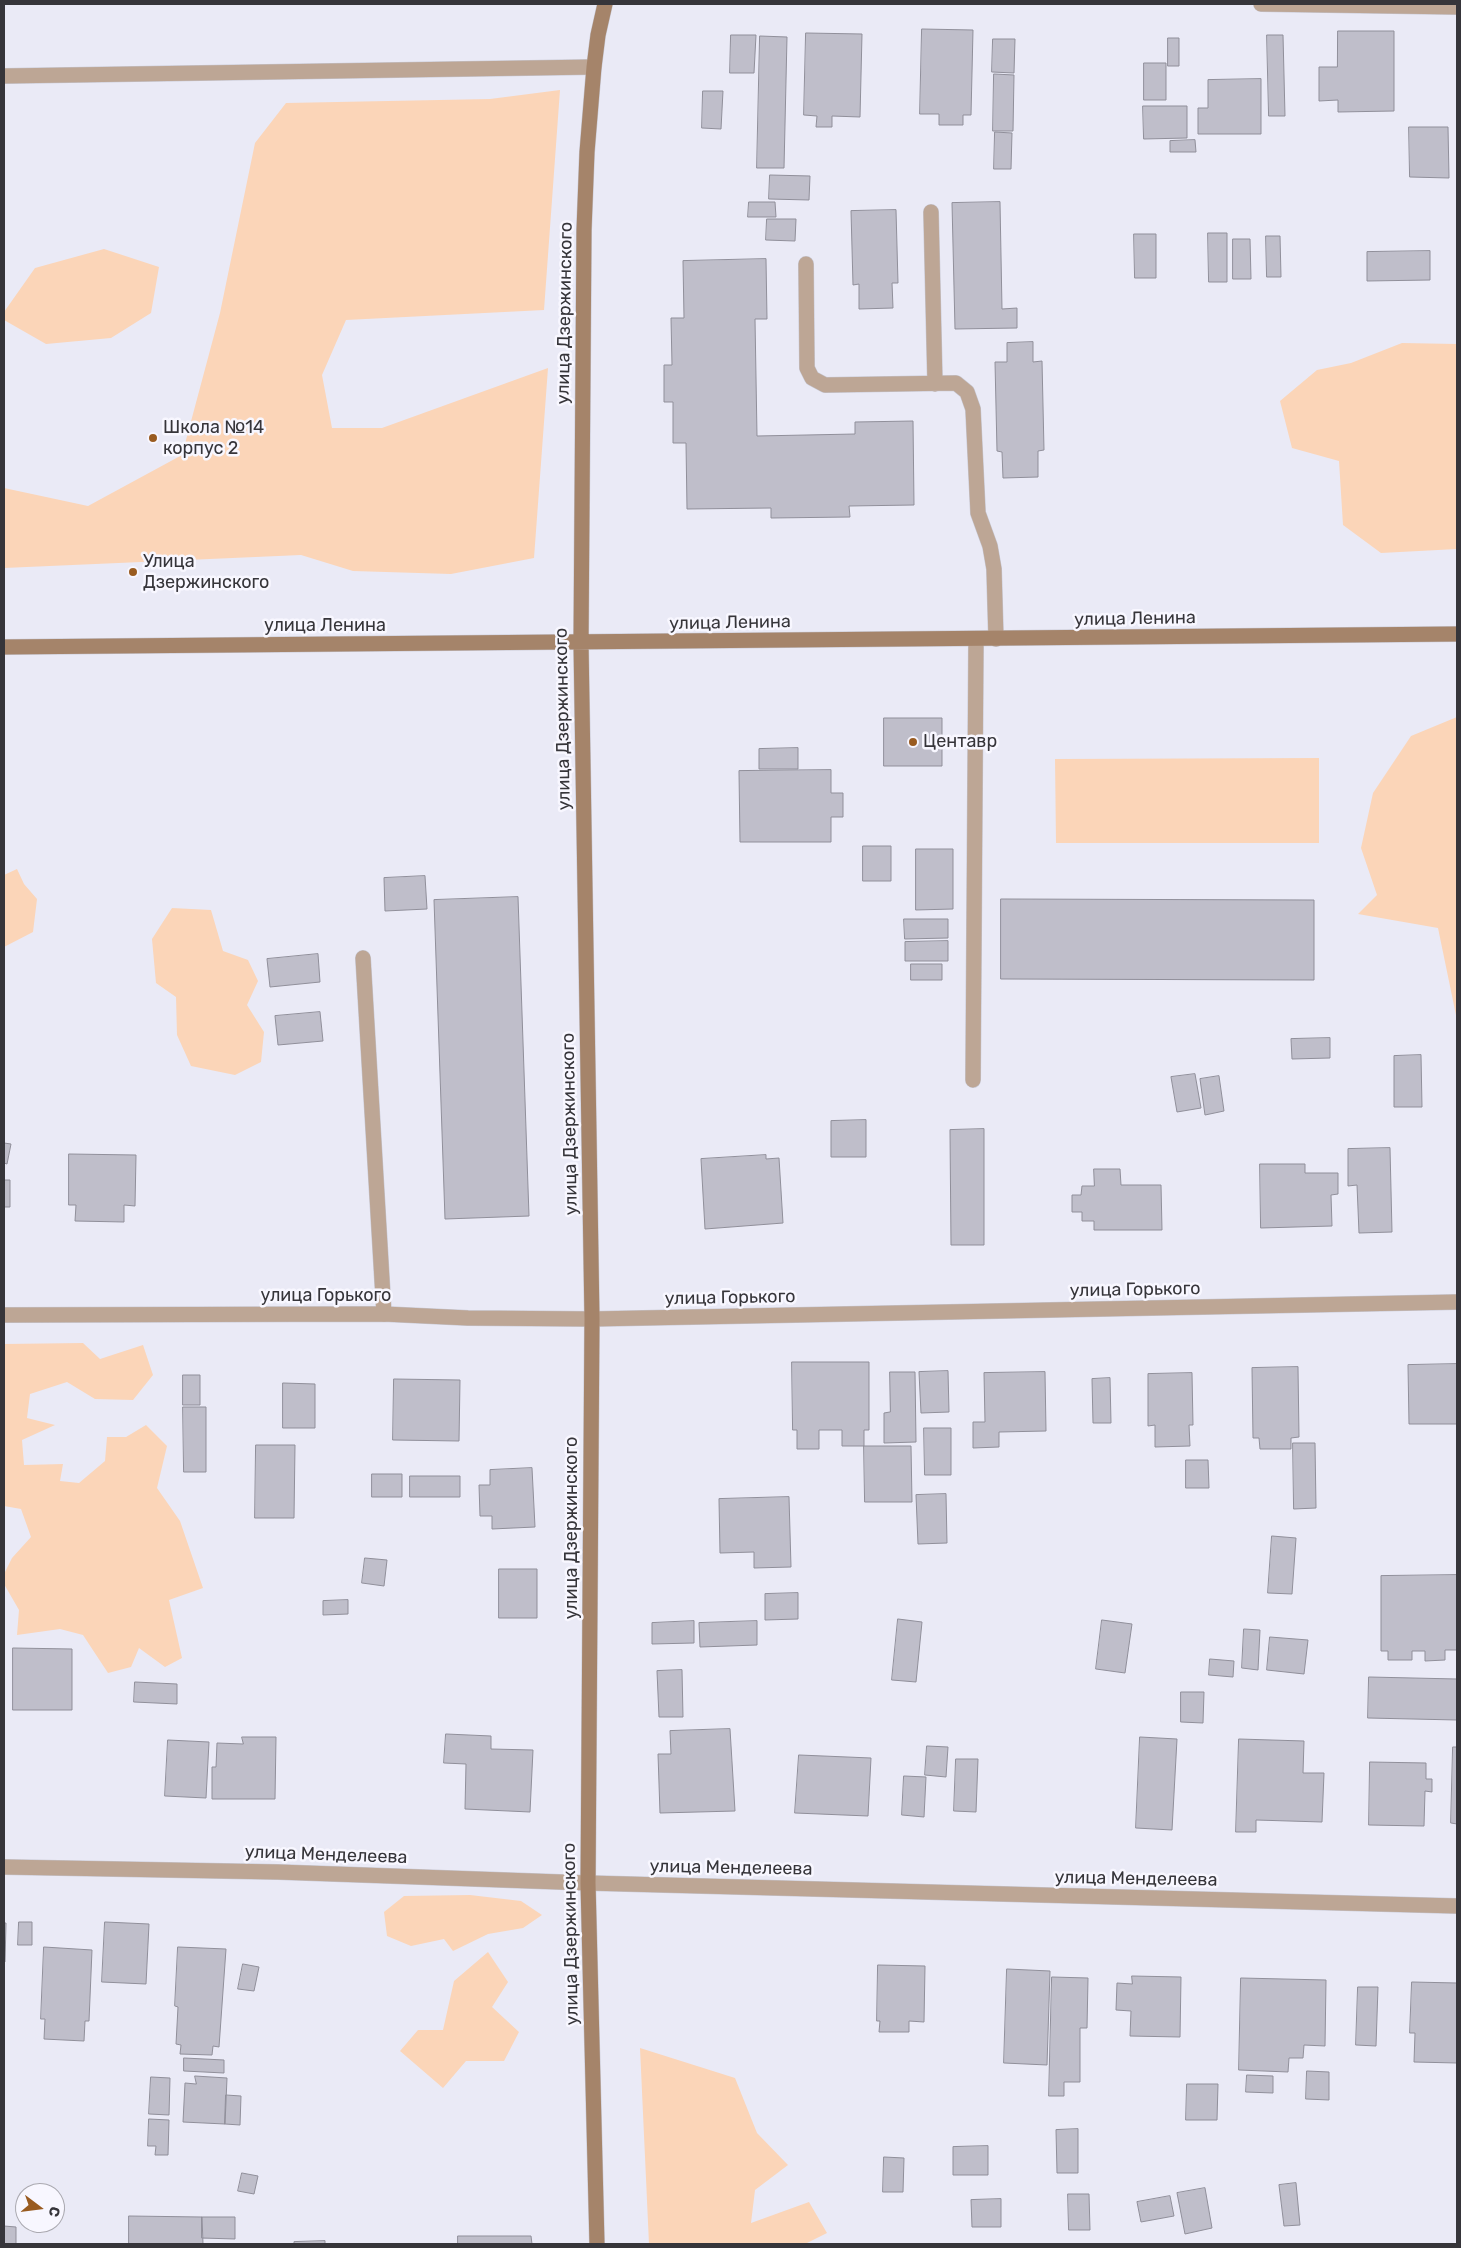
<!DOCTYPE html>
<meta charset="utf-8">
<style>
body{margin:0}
#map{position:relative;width:1461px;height:2248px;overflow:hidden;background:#eaeaf6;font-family:Rubik,sans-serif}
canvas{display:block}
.frame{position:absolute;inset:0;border:5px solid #36353a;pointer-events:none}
.north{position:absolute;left:15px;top:2183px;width:50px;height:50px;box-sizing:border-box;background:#f8f7ff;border:1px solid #aaa9b0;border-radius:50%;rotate:105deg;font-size:14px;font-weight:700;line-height:20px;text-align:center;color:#36353a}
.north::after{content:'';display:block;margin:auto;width:18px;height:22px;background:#995b20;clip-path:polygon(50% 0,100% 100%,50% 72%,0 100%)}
</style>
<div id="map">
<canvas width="1461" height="2248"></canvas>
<div class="frame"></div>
<div class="north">С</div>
</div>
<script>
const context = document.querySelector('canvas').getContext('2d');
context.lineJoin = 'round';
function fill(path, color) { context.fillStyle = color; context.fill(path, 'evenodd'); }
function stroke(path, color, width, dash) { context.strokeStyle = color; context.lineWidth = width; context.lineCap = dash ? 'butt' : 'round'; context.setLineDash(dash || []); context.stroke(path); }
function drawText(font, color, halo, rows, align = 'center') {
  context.font = font + ' Rubik,sans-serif'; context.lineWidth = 5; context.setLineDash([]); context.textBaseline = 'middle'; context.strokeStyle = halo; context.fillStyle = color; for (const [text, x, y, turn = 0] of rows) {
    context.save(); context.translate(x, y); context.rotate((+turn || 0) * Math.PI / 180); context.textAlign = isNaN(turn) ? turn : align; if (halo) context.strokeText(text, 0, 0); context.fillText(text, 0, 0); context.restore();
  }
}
const green = new Path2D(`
 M560,90l-16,220 -198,10 -24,55 10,53h50l166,-60 -14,190 -83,16 -98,-3 -52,-16 -297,13v-80l84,18 94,-51 38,-142 35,-170 31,-40 204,-4z
 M104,249l55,18 -8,46 -40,25 -65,6 -42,-24v-8l31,-44z
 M1402,343l55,1v205l-76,4 -38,-28 -4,-64 -47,-13 -12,-47 37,-31 34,-7z
 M1457,717v303l-19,-92 -80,-14 19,-19 -16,-47 12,-55 38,-57z
 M1319,758v85h-263l-1,-84z
 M17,869l7,15 13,15 -4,33 -29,15v-72z
 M172,908l39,2 12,41 25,9 10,21 -11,24 17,27 -3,30 -26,13 -44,-9 -14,-31 -1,-38 -20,-14 -4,-44z
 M83,1343l17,16 43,-14 10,30 -20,25 -38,-1 -28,-17 -37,12 -3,24 28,7 -33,15 2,25 39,-1 -3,17 19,2 26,-22 2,-24h19l20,-12 21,21 -10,42 23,33 23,67 -34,12 13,58 -17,9 -26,-19 -8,19 -23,6 -25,-38 -23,-6 -43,6 2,-25 -15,-26v-10l8,-16 19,-21 -10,-28 -17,-3v-162z
 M470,1895l51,6 21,14 -19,13 -35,6 -35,17 -9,-12 -33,7 -24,-10 -3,-24 20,-16z
 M488,1952l20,30 -16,25 27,25 -15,29h-38l-23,27 -43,-37 18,-21h25l11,-49z
 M640,2048l95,30 22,55 31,32 -33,25 -4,33 58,-21 18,31 -22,11h-156z`);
const building = new Path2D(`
 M922,29l51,1 -2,85h-8v10h-24v-11h-19z
 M1338,31h56v80l-56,1v-12l-19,1v-34h18z
 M806,33l56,1 -2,83 -28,-1v11h-16l1,-11 -13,-1z
 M731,35h25l-2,38h-24z
 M1267,35h16l2,81h-16z
 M760,36l27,1 -3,131h-27z
 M1168,38h11v28h-11z
 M993,39h22l-1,34 -22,-1z
 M1144,63h22v37h-22z
 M994,74l20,1 -1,56h-20z
 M1261,79v55h-63v-26h10v-28z
 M703,91h20l-2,38 -19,-1z
 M1143,106h44v32l-43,1z
 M1409,127h39l1,51 -39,-1z
 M995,132l17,1 -1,36h-17z
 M1195,140l1,12h-26v-11z
 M770,175l40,1 -1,24 -40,-1z
 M749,202h26l1,15h-28z
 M1000,202l2,107 15,-1v20l-62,1 -3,-126z
 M896,210l2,73h-6l1,25 -34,1v-25l-6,1 -2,-74z
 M767,219h29l-1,22 -29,-1z
 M1208,233h19v49h-18z
 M1134,234h22v44h-21z
 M1266,236h14l1,41h-14z
 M1233,239h17l1,40h-18z
 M1430,251v29l-63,1v-29z
 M766,259l1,60h-12l2,117 98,-2v-12l58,-1 1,84 -65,1 1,11 -79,1v-10l-84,1 -1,-66h-13v-41h-9v-37h8l-1,-47h13l-1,-57z
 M1033,342v20l9,-1 2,89 -6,1v26l-35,1 -1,-26 -5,-1 -2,-89h12v-19z
 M884,718h58v48h-58z
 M798,748v21h-39v-20z
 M831,770v23h12v24h-12v25h-91l-1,-71z
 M863,846h28v35h-28z
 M916,849h37v60l-37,1z
 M425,876l2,33 -42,2 -1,-33z
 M518,897l11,319 -84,3 -11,-319z
 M1001,899l313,1v80l-313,-1z
 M904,919h44v19l-43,1z
 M948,941v20h-43v-19z
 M318,954l2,28 -50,5 -3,-28z
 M911,964h31v16h-31z
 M320,1012l3,29 -45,4 -3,-29z
 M1330,1038v20l-38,1 -1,-20z
 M1421,1055l1,52h-28v-51z
 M1195,1074l6,34 -24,4 -6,-35z
 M1219,1076l5,35 -19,4 -5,-36z
 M866,1120v37h-35v-36z
 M984,1129v116h-33l-1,-115z
 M4,1143l7,1 -4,20 -3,-1z
 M1390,1148l2,84 -33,1 -2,-48 -9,1v-37z
 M69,1154l67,1 -1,51 -11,-1v17l-49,-1 1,-16h-7z
 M766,1155v4l13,-1 4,65 -78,6 -4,-70z
 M1260,1164h45v9h33v21l-7,1 1,31 -71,2z
 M1094,1169h26l1,16h40l1,45h-68v-9h-12v-9h-10v-17h9l1,-9h12z
 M4,1180h6v27h-6z
 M792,1362h77v68h-5v16h-22v-16h-23v19h-22v-19h-4z
 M1457,1364v60h-48l-1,-59z
 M1298,1367l1,70 -8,1v11h-31l-1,-11h-6l-1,-70z
 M948,1371l1,41 -28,1 -2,-41z
 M890,1372h25l1,70 -32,1v-30l6,-1z
 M1045,1372l1,59 -47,1v15l-26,1v-26h12l-1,-49z
 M1192,1373l1,52h-4l1,21 -35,1v-22l-7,1v-52z
 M183,1375h17v30h-17z
 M1110,1378l1,45h-18l-1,-44z
 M394,1379l66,1 -1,61 -66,-1z
 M283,1383l32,1v44h-32z
 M183,1407h23v65h-22z
 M924,1428h27v47h-26z
 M1293,1443h22l1,65 -22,1z
 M256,1445h39l-1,73h-39z
 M864,1446h47l1,56h-47z
 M1186,1460h22l1,28h-23z
 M532,1468l3,59 -43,2v-13h-12l-1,-31h11v-15z
 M372,1474h30v23h-30z
 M410,1476h50v21h-50z
 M946,1494l1,49 -29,1 -2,-49z
 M789,1497l2,70 -37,1v-16l-34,1 -1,-54z
 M1272,1536l24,2 -4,56 -24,-1z
 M365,1558l22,2 -3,26 -22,-3z
 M499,1569h38v49h-38z
 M1457,1575v75h-12v10l-20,1v-10h-13v9h-24v-9h-7v-75z
 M798,1593v26l-33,1v-26z
 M348,1600v14l-25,1v-14z
 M898,1619l24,3 -6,60 -24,-2z
 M1102,1620l30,4 -7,49 -29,-4z
 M694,1621v22l-42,1v-21z
 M757,1621v24l-57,2 -1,-24z
 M1244,1629l16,1 -2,40 -16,-2z
 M1270,1637l38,3 -4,34 -37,-4z
 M13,1648l59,1v61h-59z
 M1210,1659l24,2 -1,16 -24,-2z
 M682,1670l1,47h-24l-2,-46z
 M1369,1677l88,2v41l-89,-2z
 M135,1682l42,2v20l-43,-2z
 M1181,1692h23l-1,31 -22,-1z
 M730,1729l5,82 -75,2 -2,-59h13l-1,-23z
 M446,1734l45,2v13l42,1 -3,62 -65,-3 1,-45 -22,-1z
 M242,1737h34l-1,62h-63v-32h4l1,-24 26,1z
 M1140,1737l37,2 -5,91 -36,-2z
 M1239,1739l65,2 -1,32h21l-2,49 -66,-2v12h-20z
 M168,1740l41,2 -3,56 -41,-2z
 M927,1746l21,1 -2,30 -21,-2z
 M1453,1747h4v77l-6,-1z
 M799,1755l72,3 -3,58 -73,-3z
 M956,1759h22l-2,53 -22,-1z
 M1370,1762l56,1v16h6v13l-7,-1 -1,35 -55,-1z
 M904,1776l22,1 -2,40 -22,-2z
 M19,1922h13v23h-14z
 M105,1922l44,2 -3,60 -44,-2z
 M4,1923h2l-1,39h-1z
 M44,1947l48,3 -3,71h-4l-1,20 -40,-2 1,-20h-4z
 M178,1947l48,2 -7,98 -6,-1 -1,9 -32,-1 1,-9 -5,-1 2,-37 -3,-1z
 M243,1964l16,3 -5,24 -16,-2z
 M878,1965l47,1 -1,56 -15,-1v11h-30l1,-11h-3z
 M1007,1969l43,2 -3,94 -43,-2z
 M1132,1976l49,1 -1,60 -50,-1 1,-25 -15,-1 1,-27 15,1z
 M1052,1977l36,1 -1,50h-7v54h-16v14h-15z
 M1241,1978l85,2 -1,66 -21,-1 -1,13h-14l-1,14 -49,-2z
 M1412,1982l45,1v80l-43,-1 1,-29h-5z
 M1358,1987h20l-2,59 -20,-1z
 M184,2058l40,2v13l-40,-2z
 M1307,2071l22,1v28l-23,-1z
 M1247,2075l26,1v17l-27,-1z
 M195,2076l32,2 -2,46 -42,-2 2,-39 11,1z
 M151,2077l19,1 -1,37 -20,-1z
 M1187,2084h31l-1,36h-31z
 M226,2095l15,1 -1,29 -15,-1z
 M149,2119l20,1 -1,35h-13l1,-9h-8z
 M1078,2129v44h-21l-1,-43z
 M988,2146v29h-35v-28z
 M884,2157l20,1 -1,34h-20z
 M242,2173l16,3 -4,18 -16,-3z
 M1296,2183l4,42 -16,1 -5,-41z
 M1205,2188l7,40 -27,6 -8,-41z
 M1068,2194h21l1,36h-21z
 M1170,2196l4,20 -33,6 -4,-20z
 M1001,2199v28h-29l-1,-27z
 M129,2216l73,1 1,27h-74z
 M202,2217h33v22l-33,-1z
 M4,2226l12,1v17h-12z
 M458,2236h73l1,8h-74z
 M325,2241v3h-31v-2z`);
const lane = new Path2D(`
 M1261,4l196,3
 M4,76l590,-9
 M931,212l4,172
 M806,264l1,104 5,10 13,7 131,-2 11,9 6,17 5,104 12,33 4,23 2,70
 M363,958l21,356
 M973,1080l3,-441`);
const street = new Path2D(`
 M4,1315l380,-1 84,4 124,1 865,-17
 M4,1867l274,5 310,11 869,23`);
const secondary = new Path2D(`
 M4,647l1453,-13
 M597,2244l-9,-361 4,-564 -11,-676 3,-413 3,-78 7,-85 4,-32 7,-31`);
const markers = [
 [153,438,5,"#995b20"],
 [133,572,5,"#995b20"],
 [913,742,5,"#995b20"]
];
const streetNames = [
 ["улица Дзержинского",565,313,-89],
 ["улица Ленина",1135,619,-1],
 ["улица Ленина",730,623,-1],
 ["улица Ленина",325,626],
 ["улица Дзержинского",563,719,-91],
 ["улица Дзержинского",570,1124,-91],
 ["улица Горького",1135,1290,-1],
 ["улица Горького",326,1296],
 ["улица Горького",730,1298,-1],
 ["улица Дзержинского",572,1528,-90],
 ["улица Менделеева",326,1855,2],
 ["улица Менделеева",731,1868,1],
 ["улица Менделеева",1136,1879,1],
 ["улица Дзержинского",571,1934,-91]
];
const poiNames = [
 ["Школа №14",163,428],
 ["корпус 2",163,449],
 ["Улица",143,562],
 ["Дзержинского",143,583],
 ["Центавр",923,742]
];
fill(green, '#fbd5b8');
fill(building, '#bfbeca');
stroke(building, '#908f9a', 1);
stroke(lane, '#c6c6d0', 16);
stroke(street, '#c6c6d0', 16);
stroke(secondary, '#c6c6d0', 16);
stroke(lane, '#bda695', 15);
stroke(street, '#bda695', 15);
stroke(secondary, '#a5846a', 15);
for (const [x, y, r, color] of markers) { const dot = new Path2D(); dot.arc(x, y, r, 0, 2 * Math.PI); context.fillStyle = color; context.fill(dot); stroke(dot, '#f8f7ff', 2); }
drawText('18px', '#36353a', '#f8f7ff', streetNames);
drawText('18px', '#36353a', '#f8f7ff', poiNames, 'left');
</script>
